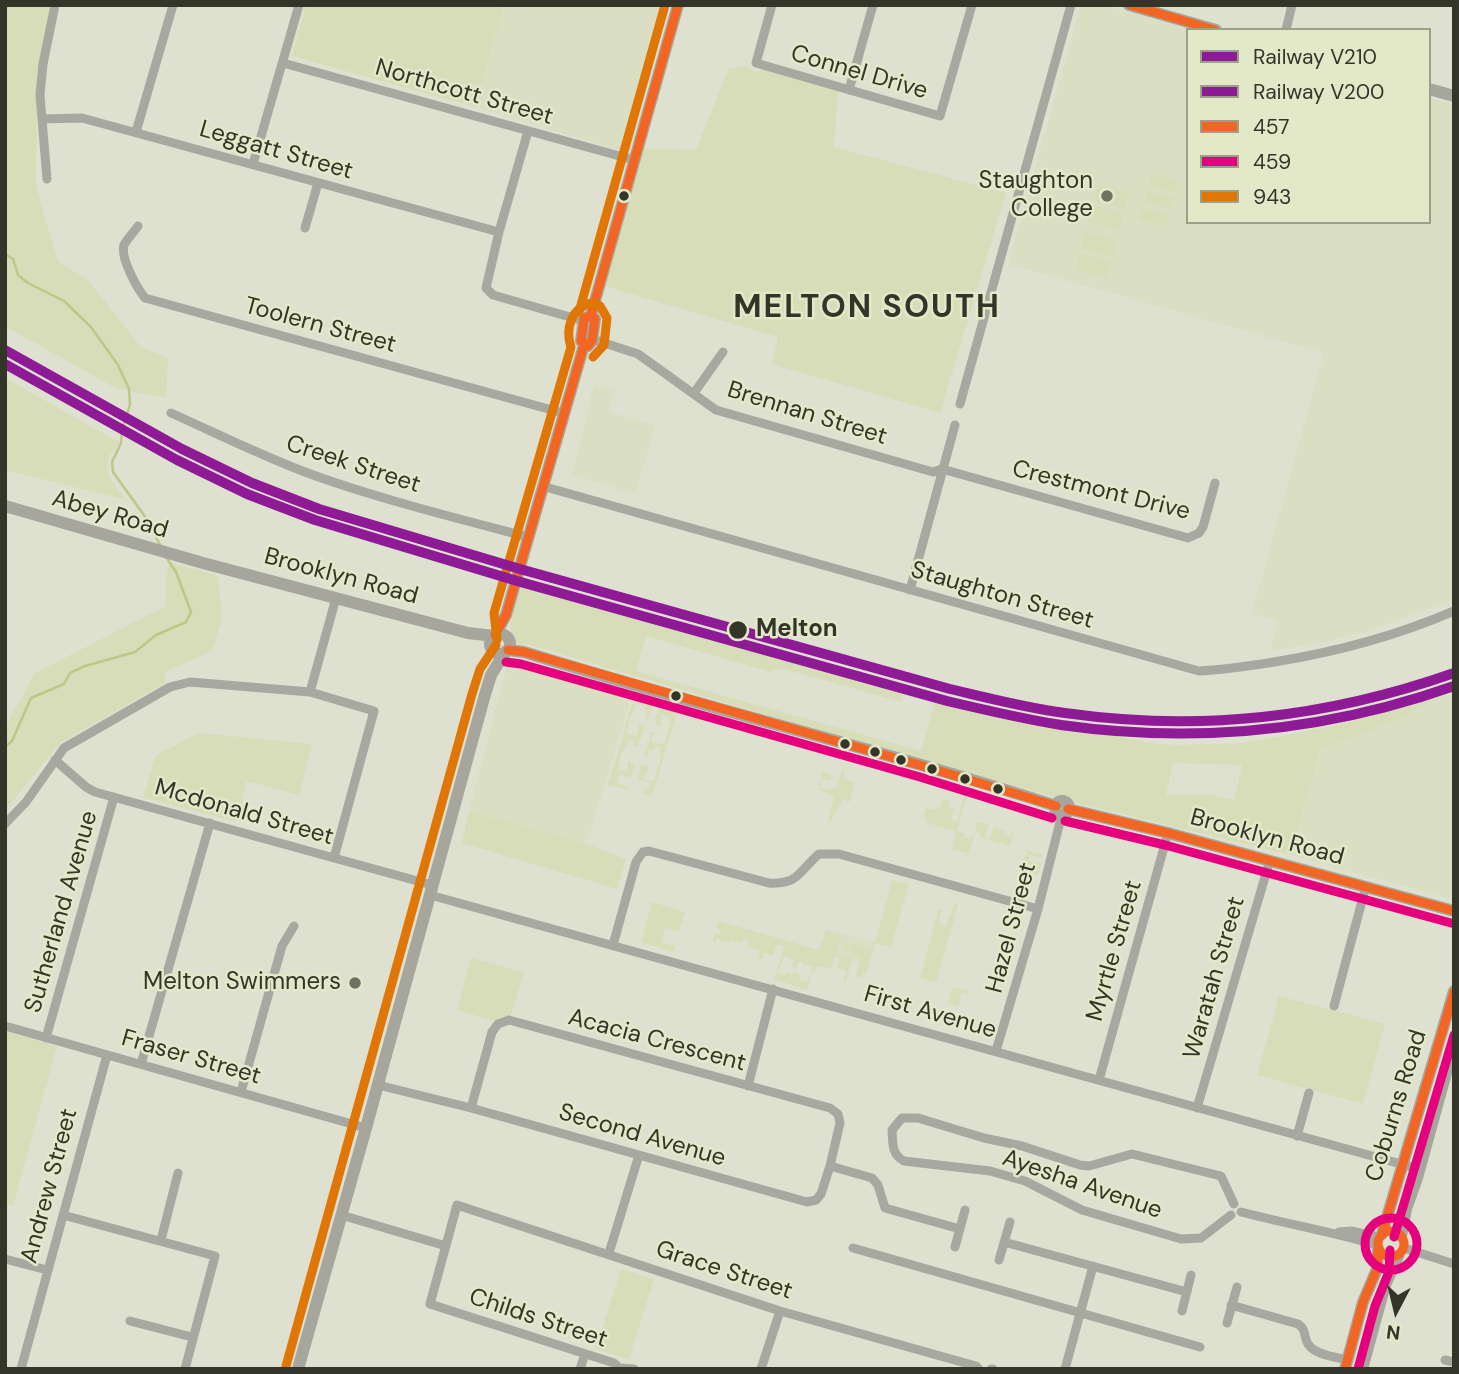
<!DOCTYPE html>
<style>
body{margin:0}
#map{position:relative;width:1459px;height:1374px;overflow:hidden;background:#dee1d0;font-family:"DM Sans",sans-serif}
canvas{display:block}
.frame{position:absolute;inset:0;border:7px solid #333529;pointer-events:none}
.legend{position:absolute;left:1186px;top:28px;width:245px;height:196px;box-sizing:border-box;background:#e3e8c9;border:2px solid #9da089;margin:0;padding:9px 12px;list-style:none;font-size:21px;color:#333529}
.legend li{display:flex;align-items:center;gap:14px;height:35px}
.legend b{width:35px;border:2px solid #9da089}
.north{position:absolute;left:1361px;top:1276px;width:70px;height:70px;-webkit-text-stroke:5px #e3e8c9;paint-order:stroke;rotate:187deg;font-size:19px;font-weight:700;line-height:28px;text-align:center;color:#333529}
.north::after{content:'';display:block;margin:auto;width:24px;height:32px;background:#333529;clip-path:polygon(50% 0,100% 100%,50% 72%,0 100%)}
</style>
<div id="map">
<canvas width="1459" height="1374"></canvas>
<div class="frame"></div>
<ul class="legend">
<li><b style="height:9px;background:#8f1a95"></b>Railway V210</li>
<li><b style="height:9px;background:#8f1a95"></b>Railway V200</li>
<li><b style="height:9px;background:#f26522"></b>457</li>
<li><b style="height:9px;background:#e5007d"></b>459</li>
<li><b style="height:9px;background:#e07606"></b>943</li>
</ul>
<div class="north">N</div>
</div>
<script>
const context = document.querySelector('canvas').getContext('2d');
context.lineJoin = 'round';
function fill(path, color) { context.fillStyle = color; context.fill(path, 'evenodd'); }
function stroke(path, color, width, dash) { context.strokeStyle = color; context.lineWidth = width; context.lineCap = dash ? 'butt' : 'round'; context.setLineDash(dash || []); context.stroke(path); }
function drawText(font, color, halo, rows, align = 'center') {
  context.font = font + ' "DM Sans",sans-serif'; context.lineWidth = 5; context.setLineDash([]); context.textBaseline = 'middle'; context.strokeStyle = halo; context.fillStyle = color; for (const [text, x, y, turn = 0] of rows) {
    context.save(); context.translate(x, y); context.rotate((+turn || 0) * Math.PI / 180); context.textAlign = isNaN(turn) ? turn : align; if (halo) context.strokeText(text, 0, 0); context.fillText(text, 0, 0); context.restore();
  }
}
const built = new Path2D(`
 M504,5h160l-38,147 -151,-45z
 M1081,5h22l88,25h-3v192h241v-124l25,7v494l-89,33 -51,12 -44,7 9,-30 -27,-8 72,-260 -316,-89z
 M594,384l20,7 -5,21 46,13 -20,69 -63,-20z
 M508,662l124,33 -46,150 -117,-34z
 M1454,689v211l-163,-45 29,-106 78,-29z
 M841,934l31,8 -1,8 -17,-7 -5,4h-5l16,10 -2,6 -22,-9z`);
const green = new Path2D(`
 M5,5h47l-15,71 -1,111 22,74 30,19 53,67 27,11 -2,40 -51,-10 -110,-62z
 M306,5h198l-29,102 -183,-51z
 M746,66l9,6 9,-3 74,20 -4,58 172,46 -66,220 -168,-49 6,-27 -181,-53 35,-136 64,2 33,-82z
 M1152,174l26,7 -3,11 -26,-7z
 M1098,184l31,9 -4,16 -31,-9z
 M1147,191l26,7 -3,11 -26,-7z
 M1092,205l31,8 -4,16 -31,-8z
 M1142,208l27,7 -3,11 -27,-7z
 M1085,232l31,8 -4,17 -31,-9z
 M1080,253l31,8 -5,16 -31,-8z
 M5,378l114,64c-3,6 -7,10 -10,15 -8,15 10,33 18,43l-122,-30z
 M169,562l49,14 4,44 -10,31 -47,21v11l-105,60 -55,68v-84l30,-54 131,-67v-29z
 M521,578l495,138 135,27 26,2 65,-2 56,-10 56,-12 8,-11 66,-18 26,-11v8l-56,31 -78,29 -29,106 -215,-52 -6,-6 -8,2 -235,-66 -296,-88 -17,-1c-9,-20 2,-46 7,-66zM646,636l124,36 10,-4 121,34 3,-10 31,9 -14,50 -285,-80zM1173,763l69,2 -8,35 -26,-6 -42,1z
 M635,695l19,5 -5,19h-4l2,-9 -6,-2 7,-1 -15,-5z
 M663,702l16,5 -3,8 -9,-2 9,3 -24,80 -9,-2 1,-3h3l3,-8 -12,-3 3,-16 8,3 -5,12 9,2 7,-18v-16l-4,-1 -3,5 -4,-1 -2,8 4,3 -7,-4 7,-25 7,1v2l-5,-1 -2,8 12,2 4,-8 4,-19 -10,-3v13l-5,-2 -1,-5 5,-17z
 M632,704l7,2 -4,1 -3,9h-2l-3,18 10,2 2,-11 -2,-2 8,2 -7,22 -5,-2 1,-4 -5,-2 -8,16 -3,15 9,2 1,-11 7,3 -4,14 -11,-4 -3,9 11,4 3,4 -23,-6z
 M733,723l47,14v4l-50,-14z
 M199,733l113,11 -13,51 -52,-14 -11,41 -93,-25 13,-42z
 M842,770l3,1 -1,8 11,3 -5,20 -7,-2 -13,23 -2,-1 6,-26 -15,-6 4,-19 8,4v6l-8,-2 -2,9 9,1 7,-3z
 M958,785l11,3 -12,43 8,3 -1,3 6,2 1,-4 3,1 -6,21 -3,-1 1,-3 -15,-4 5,-18 -30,-8 1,-5 -4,-1 3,-9 9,2 1,-3 4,1 3,-10 7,4 -1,6 5,1 -3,11 6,2 7,-26 -9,-3z
 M469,811l118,33 39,15 -9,30 -155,-46z
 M981,822l8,2 -4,13 5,2 4,-13 2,2 9,3 -1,4 5,2 6,-9 -5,18 -31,-9 1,-4 -5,-1 2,-9z
 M1026,850l17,5 -1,3 -12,-3 -2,6 13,3 -3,11 -17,-5 -2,3 6,-18h2z
 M892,880l17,4 -18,63 -16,-4 -9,32 -4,-2v5l-6,-1 4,-20 -8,-3v-3h-8v-7l5,3 5,-4 17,7 1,-8 3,1z
 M652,902l33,10 -6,19 -14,-3 -4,14 14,4 -1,6 -33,-10z
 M954,904l4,1 -22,77 -16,-4 18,-69 4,1 -3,13 7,4z
 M718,921l101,29 7,-20 15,4 -5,20 16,5 -6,22 -3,-1 3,-9 -9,-3 3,-10 -5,-1 -4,12 -14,-3 -1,6 -3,-1 -6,19 -33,-11 10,-33 -7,-2 -4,12 -9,-3 -2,6h-4l2,-8 -13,-5 1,-5 -4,-2 -2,4 -11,-2 -2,4 -1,-3 -11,-3 -1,3 -4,-1 3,-8 4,1 1,-4 -4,-2zM785,956l9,5 -2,4 4,3 -4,6 -5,-2 -2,4 -8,-4zM801,961l2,4 9,2 -1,9h-2l-1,5h-7l-1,-6 -5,-3 3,-10z
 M471,958l53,14 -13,44h-9l-7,5 -38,-11z
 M953,987l16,4 -1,3 -6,-2 -4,14 -10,-3z
 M1279,996l106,28 -22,80 -106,-29z
 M5,1031l52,15 -44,160 -8,-2z
 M621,1269l33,10 -25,80 -33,-10z`);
const stream = new Path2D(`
 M5,12l2,-7
 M5,254l8,5 5,16 10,8 36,18 27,26 27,38 11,24 1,16 -8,25 -1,13 -9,19 1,10 33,46 14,27
 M5,747l7,-6 19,-43 33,-14 6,-11 15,-7 50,-14 21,-17 30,-13 5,-10 -15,-40 -10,-15`);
const street = new Path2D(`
 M772,5l-16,58 184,53 32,-111
 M1286,30l6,-25
 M283,63l351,97
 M849,90l24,-85
 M42,119l40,-1 417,114
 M528,131l-29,101 -13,56 7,7 91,26
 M136,132l37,-127
 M253,164l46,-159
 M47,179l-7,-84 3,-31 12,-59
 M138,226c-4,6 -11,13 -14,19 -4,13 13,43 21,53l418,115
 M305,228l13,-45
 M592,339l46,15 78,56 217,62 9,-3 246,69 11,-5 4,-6 12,-44
 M694,393l29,-41
 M960,404l111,-399
 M171,413c47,21 93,44 142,62 70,25 143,43 215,62
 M542,486l657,185c25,-1 50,-5 75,-9 62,-10 122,-26 180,-51
 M910,590l45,-165
 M310,692l26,-94
 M55,760l31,27 9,5 337,93
 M5,824l21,-22 38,-54 106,-61 20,-5 120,10 64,19 -40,147
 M430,895l989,274
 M613,945l23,-83 7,-10 6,-1 120,32c30,2 30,-12 50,-29h20l199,55
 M1334,1006l32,-120
 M5,1026l361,102
 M46,1038l68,-241
 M996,1051l42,-142 24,-95
 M141,1064l69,-241
 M1099,1080l69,-247
 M378,1085l93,23 336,94 9,-2 5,-6 9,-28 42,12 6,7 7,23 75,21
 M748,1086l25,-97
 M241,1092l41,-146 12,-20
 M471,1108l21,-76 6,-8 11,-4 321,88 8,6 2,9 -10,43
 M1197,1108l73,-248
 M1297,1136l12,-43
 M1241,1212c46,12 91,20 136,33
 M63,1215l152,41 -30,113
 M341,1215l105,31
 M1231,1215l-30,23 -20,1 -99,-29 -57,-29 -35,-10 -86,-10c-13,-7 -11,-18 -12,-31l10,-12h16l66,20 38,8 58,19 9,1 43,-12 89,22 13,28
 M1339,1232l12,-1 28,6
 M161,1240l17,-67
 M1004,1242l183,50
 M955,1247l10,-37
 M853,1248l347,99
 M1404,1248l50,16
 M609,1253l30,-98
 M5,1259l42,11
 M999,1260l11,-38
 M1231,1305l67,19c9,6 5,12 10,20 7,11 28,13 39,16
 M1182,1311l9,-36
 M130,1321l62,16
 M1227,1323l10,-36
 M1445,1360l9,2
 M21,1369l86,-314
 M580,1369l5,-15
 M634,1369l-15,-1 -5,-5 -184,-59 27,-99 323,106 196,55 3,3
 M761,1369l19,-58
 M991,1369h2
 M1065,1369l28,-103`);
const secondary = new Path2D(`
 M1129,5l87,25
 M1429,89l25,7
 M591,315l87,-310
 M5,506l198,57 265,70 26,3
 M490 644a10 10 0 1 1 20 0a10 10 0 1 1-20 0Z
 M495,635l11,-20 78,-270 -3,-4 3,-22 7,-4 4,4 -3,22 -4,5 -4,-1
 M508,650l16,2c176,55 356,97 532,154
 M1055 808a7 7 0 1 1 14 0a7 7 0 1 1-14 0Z
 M1068,809l100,24 286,78
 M1382,1234l72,-243
 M1401,1236l5,-27 11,-31 37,-134
 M298,1369l68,-241 118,-430 7,-23 15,-24
 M1345,1369l18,-67 14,-33 1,-20
 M1362,1369l23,-84 13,-29`);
const bus1 = new Path2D(`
 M1130,5l85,25
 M591,315l87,-310
 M591,315l4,4 -3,22 -4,5 -7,-5 3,-22z
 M495,635l11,-20 78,-270
 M508,650l16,2 399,114 133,40
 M1068,809l100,24 286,78
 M1378 1244a13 13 0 1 1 26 0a13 13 0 1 1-26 0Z
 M1382,1234l72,-242
 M1345,1369l18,-67 14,-33 1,-20`);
const bus2 = new Path2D(`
 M506,662l15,2 399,113 132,41
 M1065,821l100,24 286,78
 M1365 1244a26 26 0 1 1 52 0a26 26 0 1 1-52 0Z
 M1394,1237l60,-202
 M1358,1369l17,-63 14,-34 1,-22`);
const bus3 = new Path2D(`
 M579,312l86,-307
 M497,640l-3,-27 77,-266c-6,-18 0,-39 20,-44l9,3 7,12 -3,27 -11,12
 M286,1366l186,-672 8,-25 16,-24`);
const rail1 = new Path2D(`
 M5,350l177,99 70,34 67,26 201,60 430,120c38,9 76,19 115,24 135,19 261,5 389,-40`);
const rail2 = new Path2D(`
 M5,364l172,96 70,34 68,26 202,61 430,120c38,9 76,18 114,24 134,19 266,6 393,-39`);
const markers = [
 [624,196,6,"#333529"],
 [1107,196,7,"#6f7163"],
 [738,630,10,"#333529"],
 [676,696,6,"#333529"],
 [845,744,6,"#333529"],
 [875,752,6,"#333529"],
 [901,760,6,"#333529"],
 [932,769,6,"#333529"],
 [965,779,6,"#333529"],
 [998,789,6,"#333529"],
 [355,983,7,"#6f7163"]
];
const streetNames = [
 ["Connel Drive",859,73,16],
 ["Northcott Street",464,93,16],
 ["Leggatt Street",276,151,16],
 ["Toolern Street",320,326,15],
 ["Brennan Street",807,414,17],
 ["Creek Street",353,465,18],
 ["Crestmont Drive",1101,491,14],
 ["Abey Road",110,515,16],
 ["Brooklyn Road",341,577,15],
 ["Staughton Street",1002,596,16],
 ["Mcdonald Street",244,813,16],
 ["Brooklyn Road",1267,838,15],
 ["Sutherland Avenue",62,912,-74],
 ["Hazel Street",1012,928,-75],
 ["Myrtle Street",1115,951,-74],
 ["Waratah Street",1215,978,-74],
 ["First Avenue",930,1013,16],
 ["Acacia Crescent",657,1041,15],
 ["Fraser Street",191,1058,16],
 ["Coburns Road",1397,1106,-73],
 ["Second Avenue",642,1136,16],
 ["Ayesha Avenue",1082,1185,19],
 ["Andrew Street",50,1186,-75],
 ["Grace Street",724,1271,18],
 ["Childs Street",538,1319,18]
];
const poiNames = [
 ["Staughton",1093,182],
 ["College",1093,210],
 ["Melton Swimmers",341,983]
];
const stopNames = [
 ["Melton",756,630]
];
const districtNames = [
 ["MELTON SOUTH",867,309]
];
fill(built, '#dadec2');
fill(green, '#d8ddb9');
stroke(stream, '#bfc687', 2.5);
stroke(street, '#a7a8a0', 9);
stroke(secondary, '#a6a69d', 12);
stroke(bus1, '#f26522', 9);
stroke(bus2, '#e5007d', 9);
stroke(bus3, '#e07606', 9);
stroke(rail1, '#8f1a95', 10);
stroke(rail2, '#8f1a95', 10);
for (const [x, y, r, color] of markers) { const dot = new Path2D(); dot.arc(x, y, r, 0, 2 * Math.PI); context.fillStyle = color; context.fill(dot); stroke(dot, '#e3e8c9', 2.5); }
drawText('24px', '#333529', '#e3e8c9', streetNames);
drawText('24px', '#333529', '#e3e8c9', poiNames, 'right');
drawText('bold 24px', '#333529', '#e3e8c9', stopNames, 'left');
context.letterSpacing = '2px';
drawText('bold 32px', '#333529', '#e3e8c9', districtNames);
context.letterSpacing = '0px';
</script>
